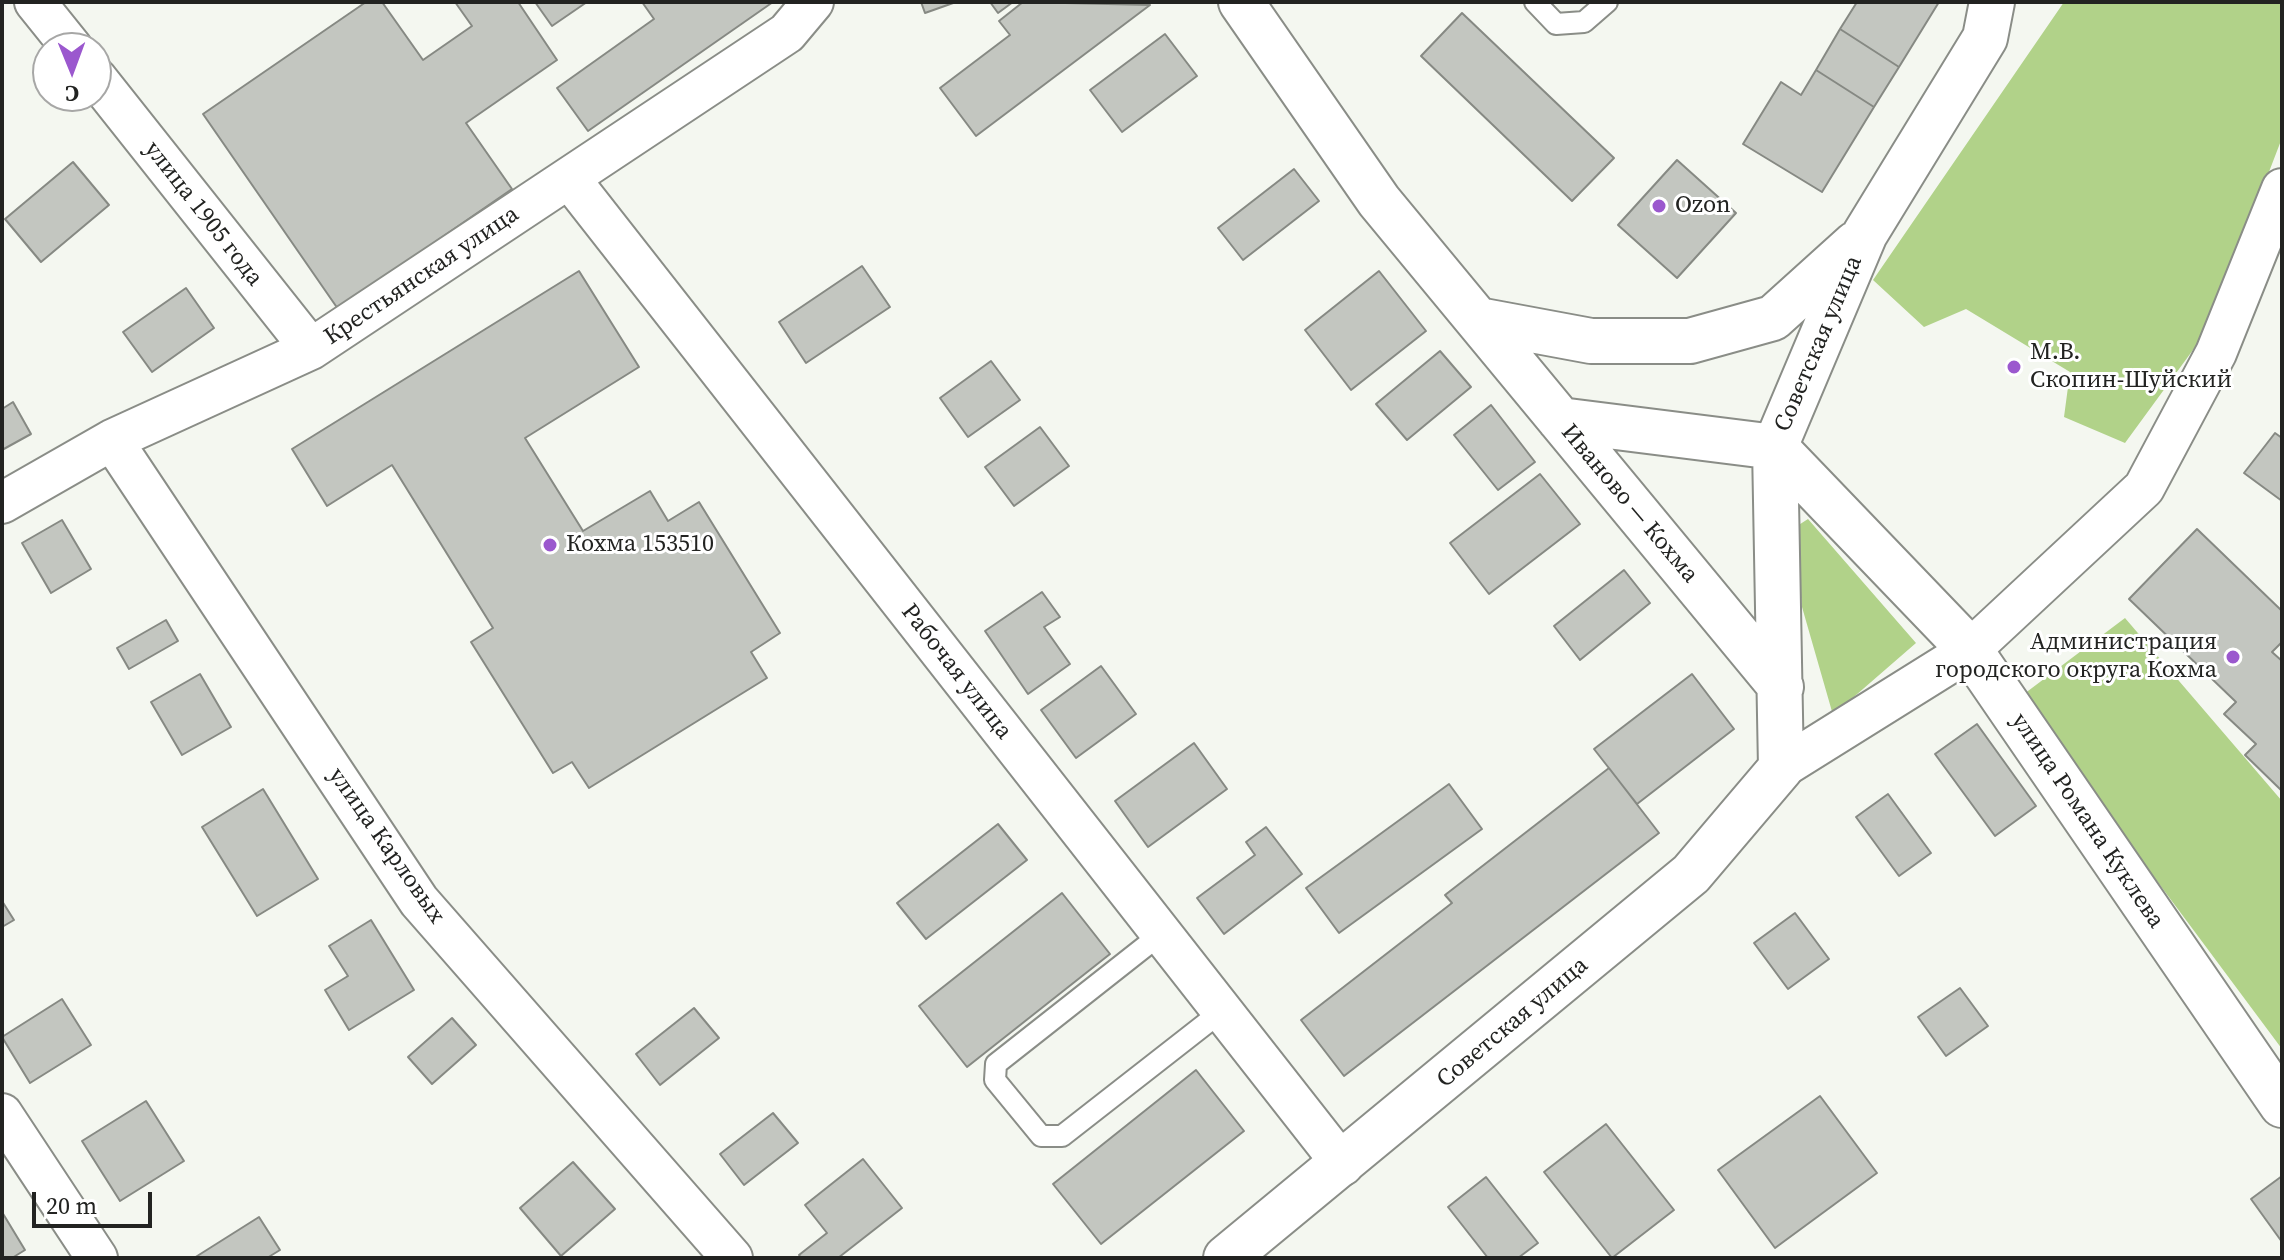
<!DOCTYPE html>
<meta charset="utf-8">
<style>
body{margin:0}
#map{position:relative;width:2284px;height:1260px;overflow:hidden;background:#f4f7f0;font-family:"Source Serif 4",serif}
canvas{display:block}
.frame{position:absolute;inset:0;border:4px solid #222321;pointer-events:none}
.north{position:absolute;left:32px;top:32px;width:80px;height:80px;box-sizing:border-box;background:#fff;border:2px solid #a7a7a6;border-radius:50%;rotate:179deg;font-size:22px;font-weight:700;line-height:32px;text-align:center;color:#222321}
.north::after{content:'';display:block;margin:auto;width:28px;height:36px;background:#9b58ce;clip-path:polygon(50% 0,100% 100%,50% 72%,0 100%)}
.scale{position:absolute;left:32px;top:1192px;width:120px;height:36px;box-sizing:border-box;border:4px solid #222321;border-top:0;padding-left:10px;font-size:24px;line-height:28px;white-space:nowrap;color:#222321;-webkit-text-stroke:6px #fff;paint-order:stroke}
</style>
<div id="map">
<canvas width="2284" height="1260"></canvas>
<div class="frame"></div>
<div class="north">С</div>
<div class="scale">20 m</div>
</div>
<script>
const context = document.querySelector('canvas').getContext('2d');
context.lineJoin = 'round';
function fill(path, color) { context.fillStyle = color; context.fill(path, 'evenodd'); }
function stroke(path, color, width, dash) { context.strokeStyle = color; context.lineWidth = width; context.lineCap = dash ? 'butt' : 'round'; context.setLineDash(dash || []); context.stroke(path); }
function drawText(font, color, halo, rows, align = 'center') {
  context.font = font + ' "Source Serif 4",serif'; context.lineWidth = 6; context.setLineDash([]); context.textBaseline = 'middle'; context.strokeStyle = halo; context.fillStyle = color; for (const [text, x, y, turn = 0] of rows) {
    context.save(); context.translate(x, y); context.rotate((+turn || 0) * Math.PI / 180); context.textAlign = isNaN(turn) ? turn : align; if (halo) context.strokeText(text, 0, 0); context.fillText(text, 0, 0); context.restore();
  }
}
const green = new Path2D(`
 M2064,2h218v136l-73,190 -84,115 -61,-26 6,-45 -104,-63 -42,18 -51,-47z
 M1808,519l108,124 -83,72 -31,-108 -8,-79z
 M2125,618l157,183v248l-262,-352z`);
const building = new Path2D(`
 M366,2h16l41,58 49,-34 -17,-24h63l39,58 -91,63 46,66 -174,120 -135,-195z
 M535,2h52l-35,24z
 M642,2h131l-185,129 -31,-43 97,-69z
 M921,2h35l-31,11z
 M990,2h23l-15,11z
 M1023,2l127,3 -174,131 -36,-48 70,-53 -11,-14z
 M1857,2h82l-40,65 -59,-38z
 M1462,13l152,145 -42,43 -151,-145z
 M1840,29l59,38 -25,40 -58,-37z
 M1165,34l32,42 -75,56 -32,-42z
 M1816,70l58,37 -52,85 -79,-48 38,-62 20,13z
 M1677,160l59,53 -59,65 -59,-53z
 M73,162l36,43 -68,57 -36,-43z
 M1294,169l25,32 -76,59 -25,-32z
 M862,266l28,41 -84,56 -27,-41z
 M579,271l60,96 -114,71 58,93 67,-40 18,30 31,-19 81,131 -29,19 16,26 -178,110 -17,-26 -19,11 -82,-131 22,-14 -101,-163 -65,41 -35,-57z
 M1379,271l47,60 -75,59 -46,-60z
 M186,288l28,40 -62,44 -29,-40z
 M1440,351l31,36 -64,53 -31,-36z
 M991,361l29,39 -52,37 -28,-39z
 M13,402l18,32 -29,16v-41z
 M1491,405l44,57 -37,28 -44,-55z
 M1040,427l29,39 -55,40 -29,-39z
 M2275,433l7,5v63l-38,-28z
 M1540,474l40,50 -91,70 -39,-51z
 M62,520l29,49 -40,24 -29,-50z
 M2197,529l85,82v31l-10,10 10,9v130l-37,-36 11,-11 -32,-30 12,-12 -107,-103z
 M1624,570l26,33 -70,57 -26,-34z
 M1042,592l18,25 -16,10 26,37 -42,30 -43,-63z
 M166,620l12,21 -49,28 -12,-21z
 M1101,666l35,48 -60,44 -35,-48z
 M200,674l31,53 -49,28 -31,-53z
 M1692,674l42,55 -97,75 -43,-55z
 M1977,724l59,82 -41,30 -60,-82z
 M1194,743l33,46 -79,58 -33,-46z
 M1609,768l50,65 -315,243 -43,-56 151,-117 -7,-8z
 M1449,784l33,45 -143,104 -33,-45z
 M263,789l55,90 -61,37 -55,-89z
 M1888,794l43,59 -32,23 -43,-59z
 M998,824l29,36 -101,79 -29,-36z
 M1266,827l36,47 -78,60 -27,-36 58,-43 -9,-13z
 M1062,893l48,61 -143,113 -48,-61z
 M2,901l12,19 -12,7z
 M1795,913l34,46 -41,30 -34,-46z
 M371,920l43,70 -65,40 -24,-40 23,-14 -19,-30z
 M1960,988l28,38 -42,30 -28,-39z
 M62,999l29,46 -61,38 -28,-46z
 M694,1008l25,30 -59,47 -24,-31z
 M452,1018l24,27 -44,39 -24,-27z
 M1196,1070l48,61 -143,113 -48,-60z
 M1820,1096l57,77 -102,75 -57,-78z
 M146,1101l38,60 -64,40 -38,-60z
 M773,1113l25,30 -54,42 -24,-31z
 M1606,1124l68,86 -62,48 -68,-86z
 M863,1159l39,49 -64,50h-37l-2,-3 28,-22 -22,-28z
 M573,1162l42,47 -54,47 -41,-48z
 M2282,1176v66l-31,-43z
 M1486,1177l52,66 -20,15h-30l-40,-51z
 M2,1212l23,38 -13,8h-10z
 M259,1217l21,33 -13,8h-73z`);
const lane = new Path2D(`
 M1535,2l21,22 28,-2 23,-20
 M1161,934l-165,130 -1,16 46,56h21l160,-125`);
const street = new Path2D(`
 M35,2l37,46
 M96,78l215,271
 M569,178l774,987
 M112,440l307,461 313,357
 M2,503l110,-63 199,-91 476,-316 26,-31
 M1781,768l189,-118 174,-162 72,-135 66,-164
 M2,1114l95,144`);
const secondary = new Path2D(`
 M1241,2l138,199 402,486
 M1478,320l113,21h99l83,-23 82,-74
 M1560,420l215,27 195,203 312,455
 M1226,1258l465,-384 90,-106 -6,-321 90,-213 120,-196 7,-36`);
const markers = [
 [1659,206,8,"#9b58ce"],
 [2014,367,8,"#9b58ce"],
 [550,545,8,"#9b58ce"],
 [2233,657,8,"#9b58ce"]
];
const poiNames = [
 ["Ozon",1675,206],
 ["М.В.",2030,353],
 ["Скопин-Шуйский",2030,381],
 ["Кохма 153510",566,545],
 ["Администрация",2217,643,"right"],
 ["городского округа Кохма",2217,671,"right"]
];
const streetNames = [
 ["улица 1905 года",203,214,52],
 ["Крестьянская улица",422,276,-34],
 ["Советская улица",1819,344,-67],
 ["Иваново — Кохма",1629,504,50],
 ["Рабочая улица",956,672,52],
 ["улица Романа Куклева",2087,821,56],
 ["улица Карловых",386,846,55],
 ["Советская улица",1513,1023,-40]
];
fill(green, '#b1d289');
fill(building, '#c3c6c0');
stroke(building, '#868983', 2);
stroke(lane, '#8a8d87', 24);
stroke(street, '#8a8d87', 44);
stroke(secondary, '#8a8d87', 48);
stroke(lane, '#fff', 20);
stroke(street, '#fff', 40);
stroke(secondary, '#fff', 44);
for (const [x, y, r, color] of markers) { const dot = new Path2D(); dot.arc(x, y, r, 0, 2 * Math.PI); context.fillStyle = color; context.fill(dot); stroke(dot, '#fff', 3); }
drawText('24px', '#222321', '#fff', poiNames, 'left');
drawText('24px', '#222321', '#fff', streetNames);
</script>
